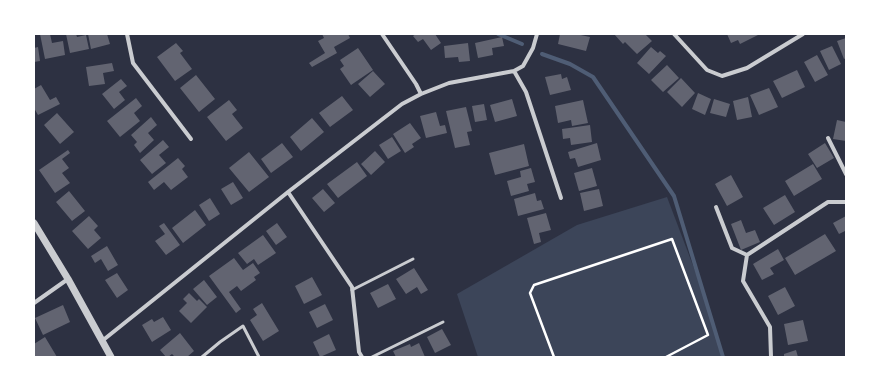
<!DOCTYPE html>
<style>
body{margin:0}
#map{position:relative;width:880px;height:391px;overflow:hidden;background:#2d3142;font-family:Helvetica,sans-serif}
canvas{display:block}
.frame{position:absolute;inset:0;border:35px solid #fff;pointer-events:none}
</style>
<div id="map">
<canvas width="880" height="391"></canvas>
<div class="frame"></div>
</div>
<script>
const context = document.querySelector('canvas').getContext('2d');
context.lineJoin = 'round';
function fill(path, color) { context.fillStyle = color; context.fill(path, 'evenodd'); }
function stroke(path, color, width, dash) { context.strokeStyle = color; context.lineWidth = width; context.lineCap = dash ? 'butt' : 'round'; context.setLineDash(dash || []); context.stroke(path); }
const green = new Path2D(`
 M667,197l44,116 13,44h-246l-21,-63 120,-69z`);
const stream = new Path2D(`
 M498,34l24,10
 M542,54l28,10 23,13 81,119 49,161`);
const building = new Path2D(`
 M40,34h10l2,9 11,-2 2,14 -20,4z
 M66,34h10l1,3 9,-2 3,14 -19,4z
 M88,34h19l3,10 -19,5z
 M322,34h26l2,4 -16,9 3,6 -25,14 -3,-4 16,-10 -7,-12 6,-3z
 M416,34h19l6,9 -10,7 -8,-11 -5,3 -5,-6z
 M560,34h16l14,3 -4,14 -28,-7z
 M614,34h31l7,7 -15,13 -12,-12 -2,2z
 M727,34h33l-20,10 -2,-4 -7,3z
 M502,37l2,9 -12,2 1,7 -15,3 -3,-15z
 M846,38v20l-2,1 -7,-18z
 M176,43l7,8 -3,2 12,16 -17,12 -18,-24z
 M468,43l2,18 -11,1 -1,-5 -13,1 -1,-12z
 M832,46l9,18 -12,6 -9,-19z
 M38,47l2,14 -6,1v-14z
 M651,47l7,6 2,-2 6,5 -17,18 -12,-11z
 M358,48l15,22 -22,15 -11,-16 4,-3 -4,-6z
 M817,55l11,20 -13,7 -11,-20z
 M112,63l2,8 -11,2 2,11 -16,2 -3,-19z
 M667,65l12,13 -16,14 -12,-12z
 M797,70l8,17 -23,11 -9,-17z
 M373,71l12,13 -15,13 -12,-13z
 M561,74l1,5 5,-2 4,13 -21,5 -5,-18z
 M196,75l19,24 -16,13 -19,-24z
 M681,78l14,15 -13,14 -15,-15z
 M121,79l6,7 -8,6 6,8 -11,9 -12,-15z
 M41,85l9,15 6,-3 4,7 -22,11 -4,-7v-19z
 M769,88l9,19 -19,8 -9,-20z
 M698,93l13,6 -6,16 -13,-6z
 M342,96l11,14 -23,17 -11,-14z
 M748,97l4,20 -15,3 -4,-19z
 M136,98l6,8 -8,7 6,8 -20,16 -13,-16z
 M512,99l5,17 -22,6 -5,-17z
 M714,99l16,5 -4,13 -16,-4z
 M229,100l8,10 -5,4 11,14 -17,13 -19,-24z
 M583,100l5,23 -16,3 -1,-6 -13,3 -3,-17z
 M484,104l3,16 -12,2 -3,-16z
 M466,107l6,24 -5,1 3,13 -15,3 -9,-37z
 M436,112l4,14 5,-1 2,8 -21,5 -6,-22z
 M57,113l17,19 -14,12 -16,-19z
 M151,117l6,8 -9,8 6,7 -14,13 -6,-8 3,-3 -6,-7z
 M312,118l12,14 -23,19 -11,-14z
 M837,120l9,2v19l-13,-2z
 M410,123l11,15 -9,6 2,3 -9,6 -12,-19z
 M590,125l2,17 -21,3 -1,-7 -7,1 -1,-10z
 M392,137l9,14 -13,8 -9,-14z
 M163,140l6,7 -10,8 7,8 -14,11 -12,-14z
 M282,143l11,14 -22,16 -10,-14z
 M597,143l4,17 -23,7 -3,-9 -5,1 -2,-7z
 M825,143l9,15 -17,10 -9,-14z
 M524,144l5,22 -34,9 -6,-22z
 M68,150l2,3 -8,6 7,9 -7,5 8,10 -15,10 -16,-23z
 M375,151l10,11 -14,13 -10,-11z
 M249,152l20,25 -20,15 -20,-24z
 M178,158l7,8 -3,3 6,8 -17,13 -7,-8 -10,8 -6,-8z
 M357,162l10,14 -29,22 -11,-14z
 M813,164l9,15 -28,17 -9,-15z
 M531,168l4,14 -8,2 2,7 -18,5 -4,-15 14,-4 -1,-6z
 M592,168l5,18 -18,5 -5,-18z
 M731,175l12,22 -16,9 -12,-22z
 M233,182l10,16 -12,7 -10,-16z
 M323,189l12,14 -11,9 -12,-14z
 M599,189l4,17 -19,5 -4,-18z
 M69,191l16,20 -13,10 -16,-19z
 M535,193l2,8 4,-1 3,9 -26,7 -4,-17z
 M785,195l10,17 -21,13 -11,-17z
 M210,198l10,16 -11,7 -10,-16z
 M195,210l11,15 -23,18 -11,-15z
 M546,213l5,17 -12,3 2,9 -7,2 -7,-26z
 M89,216l9,10 -4,4 7,8 -13,11 -16,-18z
 M846,216v17l-1,-2 -6,3 -6,-11z
 M741,220l5,13 9,-3 5,12 -19,8 -10,-26z
 M164,223l16,22 -14,10 -11,-14 10,-7 -6,-8z
 M277,223l10,14 -11,8 -10,-14z
 M825,234l11,17 -41,24 -10,-17z
 M263,235l13,18 -18,12 -4,-6 -7,5 -9,-11z
 M107,246l11,19 -10,6 -7,-12 -6,4 -4,-7z
 M778,249l6,11 -14,8 4,6 -12,6 -9,-16z
 M234,258l9,12 10,-7 7,10 -6,4 2,3 -15,11 -4,-5 -8,6 12,17 -5,4 -27,-37z
 M414,268l14,22 -7,4 -4,-7 -11,7 -10,-15z
 M117,273l11,17 -11,8 -12,-18z
 M312,277l10,18 -18,9 -9,-18z
 M204,280l13,17 -10,8 -14,-16z
 M388,284l8,15 -18,9 -8,-15z
 M785,287l10,19 -17,9 -10,-19z
 M189,293l8,8 2,-2 8,8 -16,16 -12,-12 8,-8 -4,-4z
 M262,303l17,28 -16,10 -13,-21 7,-5 -4,-6z
 M325,304l8,16 -16,8 -8,-16z
 M63,305l7,17 -27,13 -8,-17z
 M163,317l8,13 -19,12 -10,-17 10,-6 2,3z
 M803,320l5,21 -20,4 -4,-21z
 M442,329l9,16 -16,8 -8,-16z
 M180,333l14,18 -7,6h-12l-3,-3 -4,3h-2l-6,-7z
 M329,334l7,16 -16,7 -7,-15z
 M45,337l12,20h-22l-1,-1v-12z
 M419,343l6,14h-29l-3,-6 17,-7 1,3z
 M796,350l2,7h-14v-3z`);
const path = new Path2D(`
 M554,357l-24,-64 4,-8 138,-46 36,96 -42,22`);
const service = new Path2D(`
 M352,290l61,-31
 M202,357l18,-15 23,-16 16,31
 M372,357l71,-35`);
const minor = new Path2D(`
 M127,34l6,29 58,76
 M382,34l34,50 5,10
 M674,34l33,36 15,6 25,-8 56,-34
 M514,71l12,21 35,106
 M828,138l18,36
 M288,192l64,95 7,65 3,5
 M716,207l16,41 15,7
 M34,303l34,-24
 M102,341l186,-149 114,-88 19,-10 28,-11 65,-12 9,-5 10,-18 4,-14
 M771,357l-1,-30 -27,-46 4,-26 81,-53h18`);
const tertiary = new Path2D(`
 M34,223l34,56 43,78`);
fill(green, '#3c4559');
stroke(stream, '#4f5d75', 4);
fill(building, '#626471');
stroke(path, '#fff', 2.5);
stroke(service, '#caccd0', 3);
stroke(minor, '#caccd0', 4);
stroke(tertiary, '#caccd0', 7);
</script>
